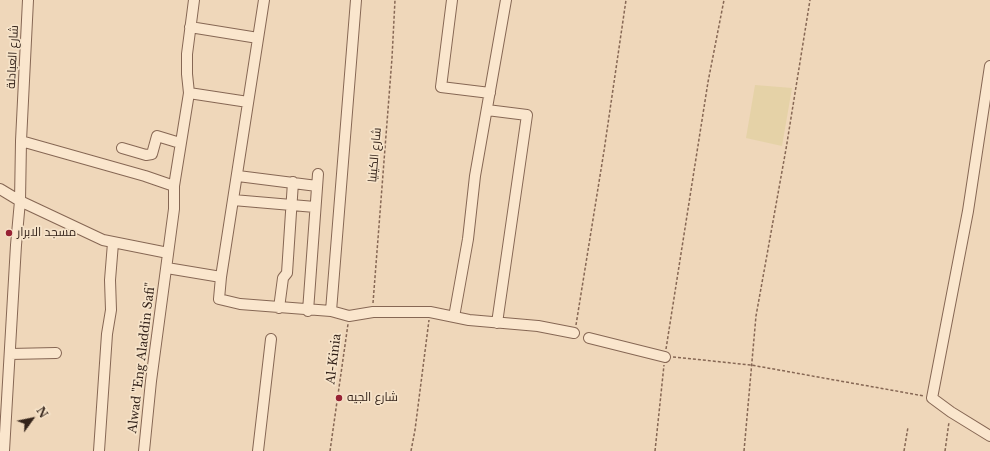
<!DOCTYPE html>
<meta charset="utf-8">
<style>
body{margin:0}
#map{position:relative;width:990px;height:451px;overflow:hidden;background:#efd7ba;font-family:"Libre Baskerville",serif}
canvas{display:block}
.north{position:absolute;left:12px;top:399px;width:40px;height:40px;-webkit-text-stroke:3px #f6e3c9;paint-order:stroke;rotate:57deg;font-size:11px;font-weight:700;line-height:16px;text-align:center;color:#34231a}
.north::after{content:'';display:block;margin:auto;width:14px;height:18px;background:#34231a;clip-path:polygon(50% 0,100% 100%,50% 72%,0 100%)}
</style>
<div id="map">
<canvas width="990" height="451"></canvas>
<div class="north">N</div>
</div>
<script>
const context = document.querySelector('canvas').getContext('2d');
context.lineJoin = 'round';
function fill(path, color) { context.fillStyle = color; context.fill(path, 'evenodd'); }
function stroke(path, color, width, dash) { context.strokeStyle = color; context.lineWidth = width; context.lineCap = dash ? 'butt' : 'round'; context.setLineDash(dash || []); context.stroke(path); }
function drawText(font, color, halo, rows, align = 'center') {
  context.font = font + ' "Libre Baskerville",Cairo,serif'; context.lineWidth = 3.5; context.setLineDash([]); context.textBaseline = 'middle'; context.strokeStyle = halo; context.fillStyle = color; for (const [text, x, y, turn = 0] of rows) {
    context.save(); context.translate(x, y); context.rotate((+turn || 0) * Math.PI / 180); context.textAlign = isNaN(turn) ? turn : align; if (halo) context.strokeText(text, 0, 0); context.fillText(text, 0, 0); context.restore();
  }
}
const farmland = new Path2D(`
 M755,85l37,3 -10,58 -36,-8z`);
const path = new Path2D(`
 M373,303l19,-245 3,-58
 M576,325l28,-174 22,-151
 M666,349l42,-267 16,-82
 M673,357l78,8 173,31
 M330,451l18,-127
 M411,451l4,-21 14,-110
 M655,451l9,-86
 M744,451l12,-135 30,-167 24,-149
 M904,451l4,-24
 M945,451l4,-29`);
const minor = new Path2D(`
 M452,0l-11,87 49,6
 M190,27l68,11
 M990,66l-22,145 -36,187 19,14 39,24
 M189,93l59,9
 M487,110l40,5 -30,208
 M21,141l124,35 29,10
 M122,148l24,7 6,-1 5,-18 23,7
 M238,176l79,10
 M0,189l20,12 83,39 65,13
 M233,200l82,7
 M167,268l54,9 -2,22 21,5 91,7 18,5 24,-4h57l39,8 69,6 36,7
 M221,277l43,-277
 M279,308l4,-30 4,-5 6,-91
 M308,311l10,-137
 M331,311l25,-311
 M454,317l14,-78 7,-63 31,-176
 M589,338l76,19
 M10,354l46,-1
 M4,451l12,-206 4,-44 1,-60 7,-141
 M99,451l8,-117 4,-24 -1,-30 3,-37
 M144,451l7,-70 23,-172v-23l15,-93 -2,-19v-20l7,-54
 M258,451l13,-112`);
const markers = [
 [9,233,4,"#972234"],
 [339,398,4,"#972234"]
];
const streetNames = [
 ["شارع العبادلة",13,57,-87],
 ["شارع الكينيا",375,155,-85],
 ["Alwad \"Eng Aladdin Safi\"",142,358,-83],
 ["Al-Kinia",334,359,-83]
];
const poiNames = [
 ["مسجد الابرار",17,233],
 ["شارع الجيه",347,398]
];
fill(farmland, '#e5d2a7');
stroke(minor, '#866754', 12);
stroke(path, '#866754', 1.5, [3, 2]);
stroke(minor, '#fae6cd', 10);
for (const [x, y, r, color] of markers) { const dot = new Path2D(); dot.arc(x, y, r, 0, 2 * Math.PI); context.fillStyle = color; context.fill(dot); stroke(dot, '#f6e3c9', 1.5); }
drawText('12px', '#34231a', '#f6e3c9', streetNames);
drawText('12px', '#34231a', '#f6e3c9', poiNames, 'left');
</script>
